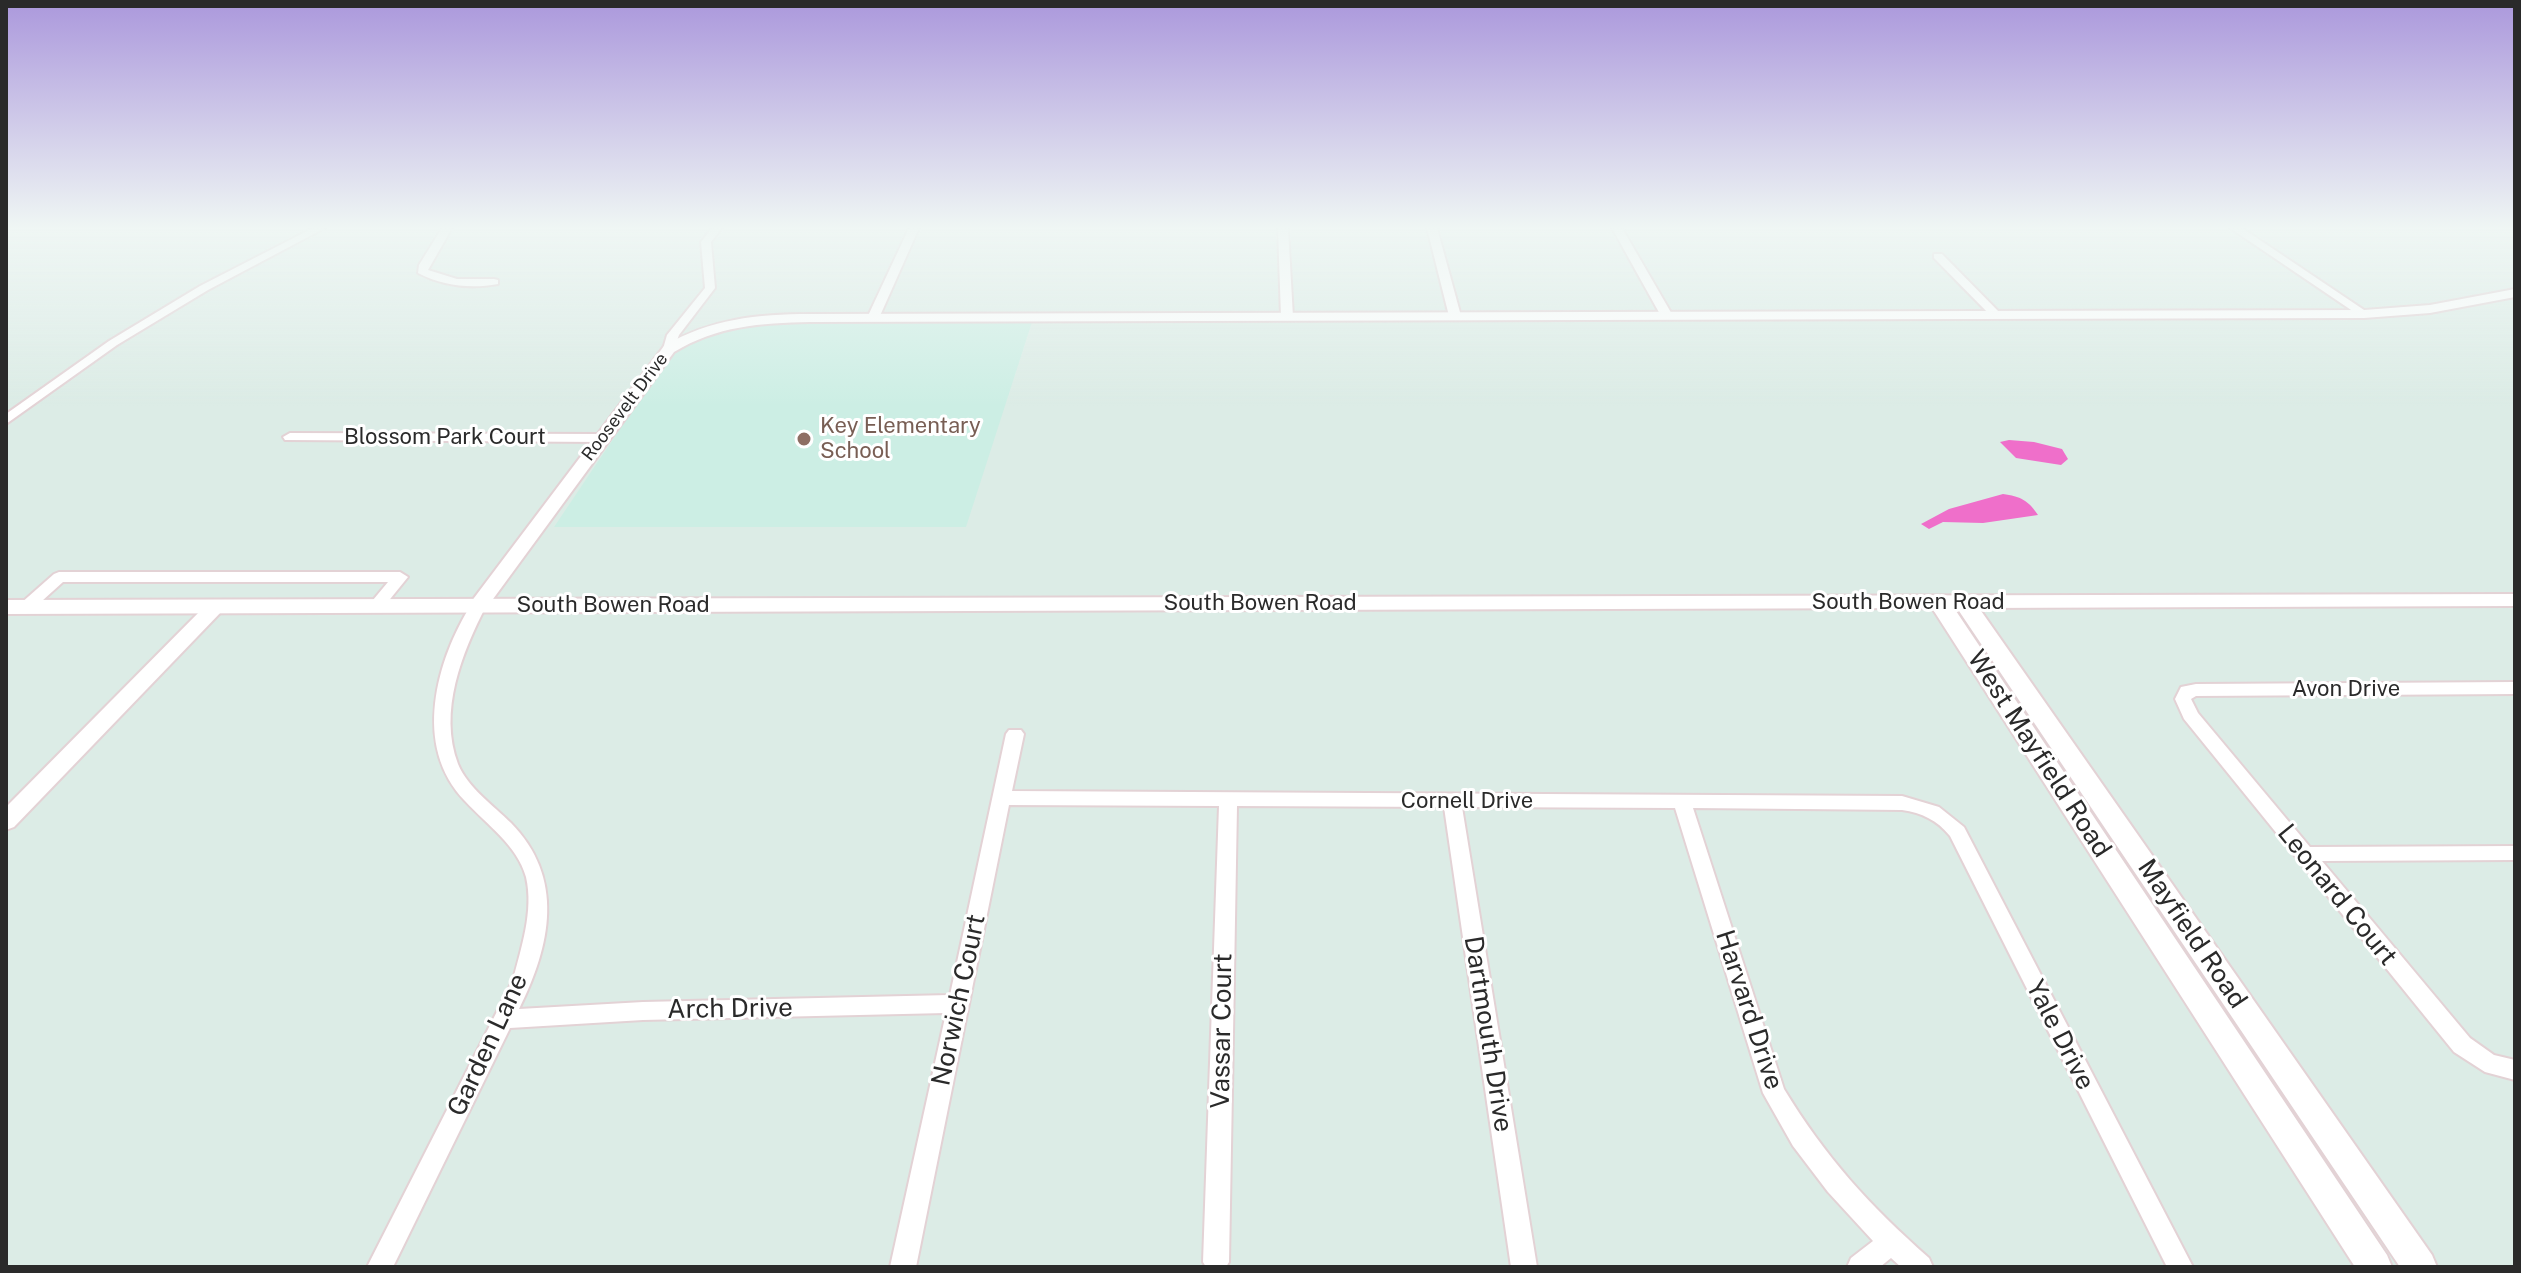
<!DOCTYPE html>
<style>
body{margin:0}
#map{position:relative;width:2521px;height:1273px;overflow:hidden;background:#dcece6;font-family:"Public Sans",sans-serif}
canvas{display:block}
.frame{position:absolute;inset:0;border:8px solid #2a2a2a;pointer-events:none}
</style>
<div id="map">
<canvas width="2521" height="1273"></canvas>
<div class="frame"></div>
</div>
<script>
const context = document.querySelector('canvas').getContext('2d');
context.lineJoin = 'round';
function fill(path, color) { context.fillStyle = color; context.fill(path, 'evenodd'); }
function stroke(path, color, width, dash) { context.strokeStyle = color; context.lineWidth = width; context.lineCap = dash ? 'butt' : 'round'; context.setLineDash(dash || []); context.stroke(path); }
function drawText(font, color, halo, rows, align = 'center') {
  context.font = font + ' "Public Sans",sans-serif'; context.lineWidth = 6; context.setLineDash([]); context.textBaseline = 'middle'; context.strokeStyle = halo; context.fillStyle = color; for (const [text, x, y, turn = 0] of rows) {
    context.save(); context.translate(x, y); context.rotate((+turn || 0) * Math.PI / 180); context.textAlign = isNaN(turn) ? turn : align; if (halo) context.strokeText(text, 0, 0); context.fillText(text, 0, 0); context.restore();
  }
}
const education = new Path2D(`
 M1032,322l-66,205h-412l119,-177 39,-20 55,-7z`);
const water = new Path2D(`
 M2009,440l25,2 28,7 6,10 -7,6 -45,-7 -16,-16z
 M2003,494c17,2 26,7 35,21l-55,8 -40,-1 -14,7 -8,-5 28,-15z`);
const minor = new Path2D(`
 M313,228h12l-117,62 -91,55 -111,79v-10l103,-73 91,-55z
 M442,228h10l-24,42 29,9h37l4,1v4c-27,5 -55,2 -80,-11l1,-8z
 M712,228h10l-11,14 4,46 -36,47 -6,17h-8l-2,-3 4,-14 38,-47 -4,-46z
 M909,228h10l-40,90 -10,2 -2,-2z
 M1278,228h10l5,89 -6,3 -6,-3z
 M1427,228h10l24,88 -2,2 -10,-2z
 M1612,228h10l51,88 -2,2 -10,-2z
 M2230,228h12l128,86 -10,2z
 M1934,254h8l59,60v4h-8l-59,-60z
 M290,433l311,1 7,4 -7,4 -316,-2 -2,-3z
 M59,572h341l8,5 -26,32 -6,2 -8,-5 20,-24h-325l-31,28h-12l-2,-3 2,-3 34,-30z
 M478,601l8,5c-24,47 -48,105 -28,158 10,24 35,41 53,59 54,55 40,122 8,186l124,-7 307,-7 56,-261 3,-4h12l3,4 -12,57 890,5 37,11 25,20 229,440h-26l-217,-431c-13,-16 -28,-23 -48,-26l-209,-2 91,281c42,69 85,116 145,169l4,9h-32l-10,-9 -11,9h-33l4,-9 22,-17 -45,-49 -35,-46 -30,-53 -88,-285 -213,-1 75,460h-26l-67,-460 -207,-1 -8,456 -3,5h-20l-3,-5 16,-456 -210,-1 -93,462h-26l56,-254 -303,7 -133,8 -117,239h-26l146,-287c8,-32 21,-69 13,-103 -9,-32 -39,-52 -61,-76 -53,-55 -29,-140 7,-198z
 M2515,682v12l-319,2 -5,3 7,14 112,134 205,-1v14l-193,1 148,177 24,17 21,5v20l-30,-8 -31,-20 -270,-333 -9,-20 6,-12 15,-3z`);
const tertiary = new Path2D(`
 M2515,289v8l-85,16 -66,5 -1554,4c-50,1 -93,4 -136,30l-189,258h-14l-3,-4 196,-260c46,-27 93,-32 146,-32l1554,-4 66,-5z
 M216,600l7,2 3,4 -3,4 -209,217 -8,3v-23l203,-205z`);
const secondary = new Path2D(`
 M2515,594v12l-536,2 453,647 5,12h-37l-443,-659h-3l433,647 5,12h-37l-423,-659 -1926,6v-14z`);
const markers = [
 [804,439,8,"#8d6e63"]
];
const farStreetnames = [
 ["Roosevelt Drive",625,407,-53]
];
const educationNames = [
 ["Key Elementary",820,426],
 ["School",820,451]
];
const streetNames = [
 ["Blossom Park Court",445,437],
 ["South Bowen Road",1908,602],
 ["South Bowen Road",1260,603],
 ["South Bowen Road",613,605],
 ["Avon Drive",2346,689],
 ["Cornell Drive",1467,801]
];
const nearStreetnames = [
 ["West Mayfield Road",2039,754,57],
 ["Leonard Court",2337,895,51],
 ["Mayfield Road",2192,934,56],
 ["Norwich Court",959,1000,-78],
 ["Arch Drive",730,1009,-1],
 ["Harvard Drive",1749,1010,72],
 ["Vassar Court",1222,1031,-89],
 ["Dartmouth Drive",1488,1034,81],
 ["Yale Drive",2060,1035,63],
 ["Garden Lane",488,1045,-65]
];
fill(education, '#cceee4');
fill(water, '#ef6fca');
stroke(minor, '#e3d2d5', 4);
stroke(tertiary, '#e3d2d5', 4);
stroke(secondary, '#e3d2d5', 4);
fill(minor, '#fff');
fill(tertiary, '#fff');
fill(secondary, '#fff');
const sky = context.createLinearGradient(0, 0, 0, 406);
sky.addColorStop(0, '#ab98dc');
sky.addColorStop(0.56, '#eff6f4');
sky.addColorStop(1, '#eff6f400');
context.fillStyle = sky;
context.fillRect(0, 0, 2521, 406);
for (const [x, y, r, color] of markers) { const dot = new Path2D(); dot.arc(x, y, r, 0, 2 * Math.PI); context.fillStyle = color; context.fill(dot); stroke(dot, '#fff', 3); }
drawText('18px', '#2a2a2a', '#fff', farStreetnames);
drawText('22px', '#785e54', '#fff', educationNames, 'left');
drawText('22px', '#2a2a2a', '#fff', streetNames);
drawText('26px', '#2a2a2a', '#fff', nearStreetnames);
</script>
